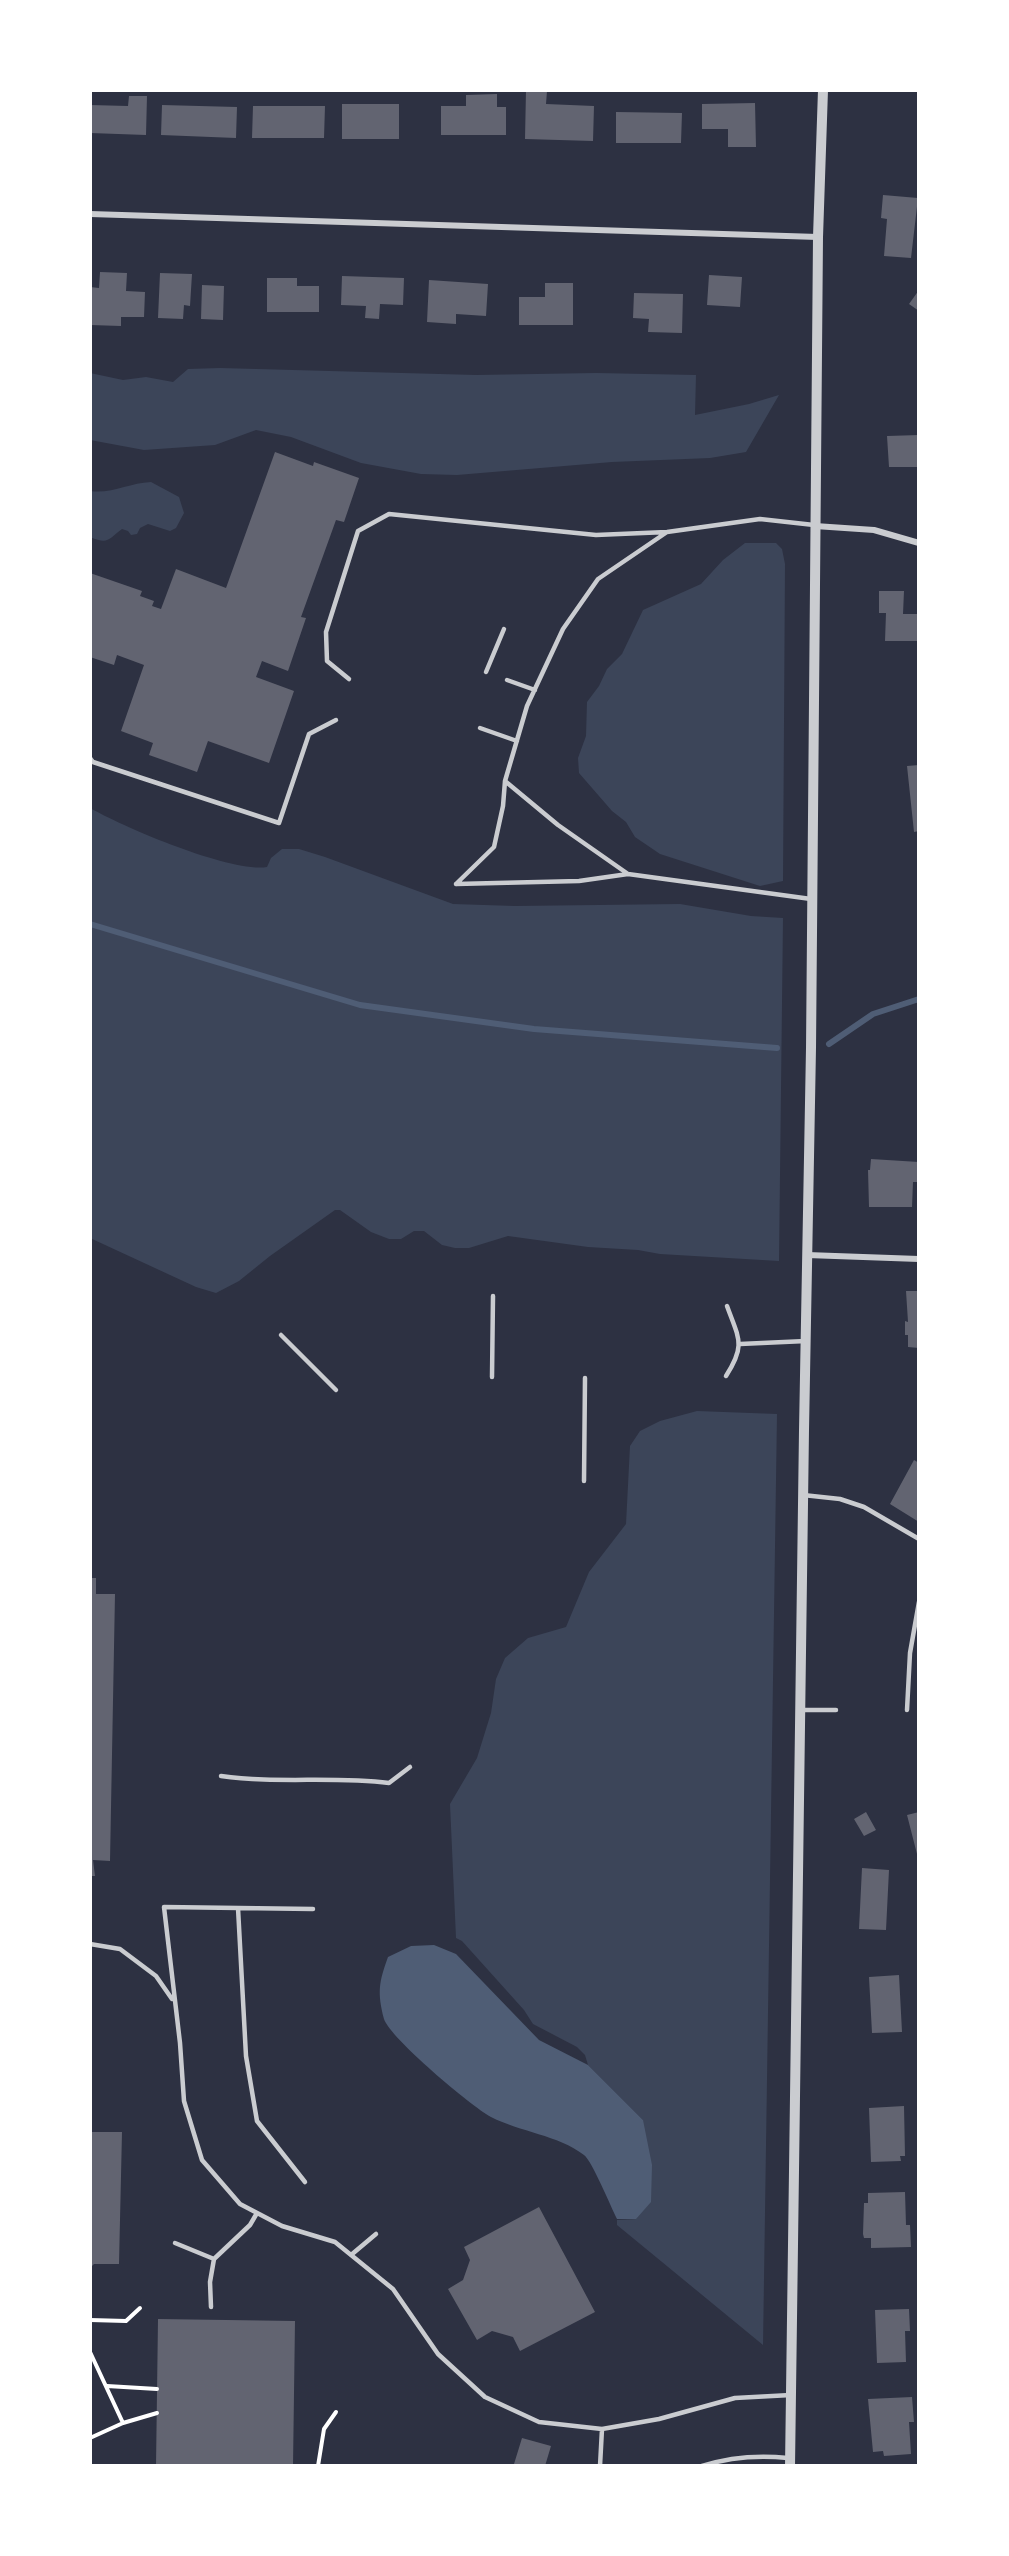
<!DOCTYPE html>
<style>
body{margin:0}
#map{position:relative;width:1009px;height:2556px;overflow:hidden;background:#2d3142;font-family:"PT Sans Narrow",sans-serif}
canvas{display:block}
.frame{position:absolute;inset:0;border:92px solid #fff;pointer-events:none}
</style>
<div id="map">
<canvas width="1009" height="2556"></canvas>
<div class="frame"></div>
</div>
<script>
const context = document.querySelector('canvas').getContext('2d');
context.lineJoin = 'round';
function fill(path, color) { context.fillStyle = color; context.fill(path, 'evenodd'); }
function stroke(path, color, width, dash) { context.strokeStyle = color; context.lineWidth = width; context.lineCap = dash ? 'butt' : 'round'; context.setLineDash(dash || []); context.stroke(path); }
const green = new Path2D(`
 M220,368l256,7 120,-2 100,2 -1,40 54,-11 30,-9 -33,57 -36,6 -98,4 -155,13 -36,-1 -60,-11 -70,-26 -35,-7 -41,15 -71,5 -54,-10v-67l33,7 23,-3 27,5 15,-13z
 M151,482l28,15 5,16 -8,15 -6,3 -22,-7 -8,4 -3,6 -6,1 -3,-4 -6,-2c-14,10 -13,16 -32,8v-46c22,3 39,-8 61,-9z
 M745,543h31l6,6 3,15 -2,317 -23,5 -100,-32 -25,-17 -9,-15 -14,-11 -33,-38 -1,-15 8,-22 1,-34 12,-16 8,-17 15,-15 21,-44 58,-26 22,-24z
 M90,808c33,19 141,65 177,59l4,-9 11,-9h17l26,8 128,47 62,2 165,-2 71,12 32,2 -4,343 -119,-7 -22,-4 -50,-3 -80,-11 -39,12h-14l-13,-3 -18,-14h-10l-13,8h-12l-18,-7 -31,-22h-5l-65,46 -31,25 -23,12 -20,-6 -106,-49z
 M697,1411l80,3 -14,931 -146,-120v-5l19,-1 7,-99 -55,-55 -3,-10 -8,-8 -44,-23 -9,-14 -62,-69 -6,-3 -6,-134 27,-46 14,-45 5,-34 9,-21 23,-20 38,-11 23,-55 37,-48 4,-78 10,-15 20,-10z`);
const water = new Path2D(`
 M434,1945l22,9 83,86 49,25 55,55 9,45 -1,37 -15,17h-19c-6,-12 -25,-58 -33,-64 -26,-20 -64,-23 -93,-38 -20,-11 -101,-79 -107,-98 -7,-27 -5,-37 4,-62l23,-11z`);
const stream = new Path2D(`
 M90,924l270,81 174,24 243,19
 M829,1044l44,-30 46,-15`);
const building = new Path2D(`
 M526,90l21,1 -1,13 48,2 -1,35 -68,-2z
 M497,94v13h9v28h-65v-29h25v-11z
 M129,96h18l-1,39 -56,-2v-28l38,1z
 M755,103l1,44h-28v-18h-26v-25z
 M342,104h57v35h-57z
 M162,105l75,2 -1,31 -75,-3z
 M253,106h72l-1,32h-72z
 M616,112l66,1 -1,30h-65z
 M883,195l35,3 -7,60 -27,-2 3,-37 -6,-1z
 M100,272l27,1 -1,18 19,1 -1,25h-23v9l-31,-1v-38l9,1z
 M160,273l32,1 -2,32 -6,-1 -1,14 -25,-1z
 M709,275l33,2 -2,30 -33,-2z
 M342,276l62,2 -1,27 -23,-1 -1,15 -14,-1 1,-12 -25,-1z
 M267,278h30v8h22v26h-52z
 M429,280l59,4 -2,32 -30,-2v10l-29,-2z
 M545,283h28v42h-54v-28h26z
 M202,285l22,1 -1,34 -22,-1z
 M919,290v21l-10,-7z
 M634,293l49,1 -1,39 -34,-1 1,-13 -16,-1z
 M919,435v32h-30l-2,-31z
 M275,452l38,14 1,-4 45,16 -15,44 -8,-2 -35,97 5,1 -18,53 -26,-10 -6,16 38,14 -25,72 -61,-22 -11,31 -48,-17 4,-12 -32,-12 23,-66 -27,-10 -3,10 -24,-8v-84l52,18 -2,5 14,5 -2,5 9,3 15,-40 50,19z
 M879,591h25l-1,23h16v27h-34l1,-28h-7z
 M919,765v66l-5,1 -7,-66z
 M871,1159l48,3v20h-6l-1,25h-43l-1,-37h2z
 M906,1291h13v57l-11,-1v-12h-3v-14l3,1z
 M914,1460l5,3v59l-29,-18z
 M90,1578h6v16h19l-5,267 -17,-1 2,16h-5z
 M866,1812l10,18 -12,6 -10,-17z
 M919,1812v42h-2l-10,-39z
 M862,1868l27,2 -3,60 -27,-1z
 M899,1975l3,57 -30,1 -3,-56z
 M904,2106l1,50h-5l1,5 -30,1 -2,-54z
 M90,2132h32l-3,132h-25l-4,4z
 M905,2192l1,33h4l1,22 -40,1v-10h-7l-1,-4 1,-31h4v-10z
 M539,2207l56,105 -75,39 -7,-14 -21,-6 -15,9 -29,-51 15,-9 7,-20 -6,-13z
 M909,2309l1,22h-5l1,31 -29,1 -2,-53z
 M158,2319l137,2 -2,145h-137z
 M912,2397l2,25h-5l2,32 -27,2 -1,-5 -10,1 -5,-53z
 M522,2438l29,8 -6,20 -31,-2z`);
const path = new Path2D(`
 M90,2320l36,1 14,-13
 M90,2352l33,71
 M107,2386l50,3
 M90,2438l33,-15 34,-10
 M318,2466l6,-37 12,-17`);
const service = new Path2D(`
 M486,672l18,-43
 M349,679l-22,-18 -1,-29 32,-101 31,-17 207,21 71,-3 93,-13 54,6
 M507,680l28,10
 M480,728l37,13
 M90,758l3,4 186,61 30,-89 27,-14
 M505,781l53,44 70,49
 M456,884l38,-37 9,-41 2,-25 22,-75 36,-77 35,-50 69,-47
 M456,884l123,-3 49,-7 183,25
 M281,1335l55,55
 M740,1344l66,-3
 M726,1376c20,-31 13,-37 1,-70
 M492,1377l1,-81
 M584,1481l1,-103
 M803,1495l37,4 24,8 55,32
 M800,1710h36
 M907,1710l3,-57 9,-51
 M221,1776c55,8 112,0 168,7l21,-16
 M238,1908l8,148 11,65 48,61
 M313,1909l-149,-2 16,136 4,58 18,59 38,44 42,22 53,16 58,47 45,65 47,43 54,25 63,7 57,-10 76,-21 56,-3
 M90,1944l30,5 36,27 16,23
 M175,2243l39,16
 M351,2255l25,-21
 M211,2307l-1,-25 4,-23 36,-34 7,-12
 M600,2466l2,-37
 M702,2466c28,-9 57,-11 86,-8`);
const minor = new Path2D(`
 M90,214l728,23
 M815,526l59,4 45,13
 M807,1255l112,4`);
const tertiary = new Path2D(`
 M790,2466l14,-1036 7,-382 7,-811 5,-147`);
fill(green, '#3c4559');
fill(water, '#4f5d75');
stroke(stream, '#4f5d75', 6);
fill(building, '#626471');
stroke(path, '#fff', 4);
stroke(service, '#caccd0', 4.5);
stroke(minor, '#caccd0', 6);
stroke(tertiary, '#caccd0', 10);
</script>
